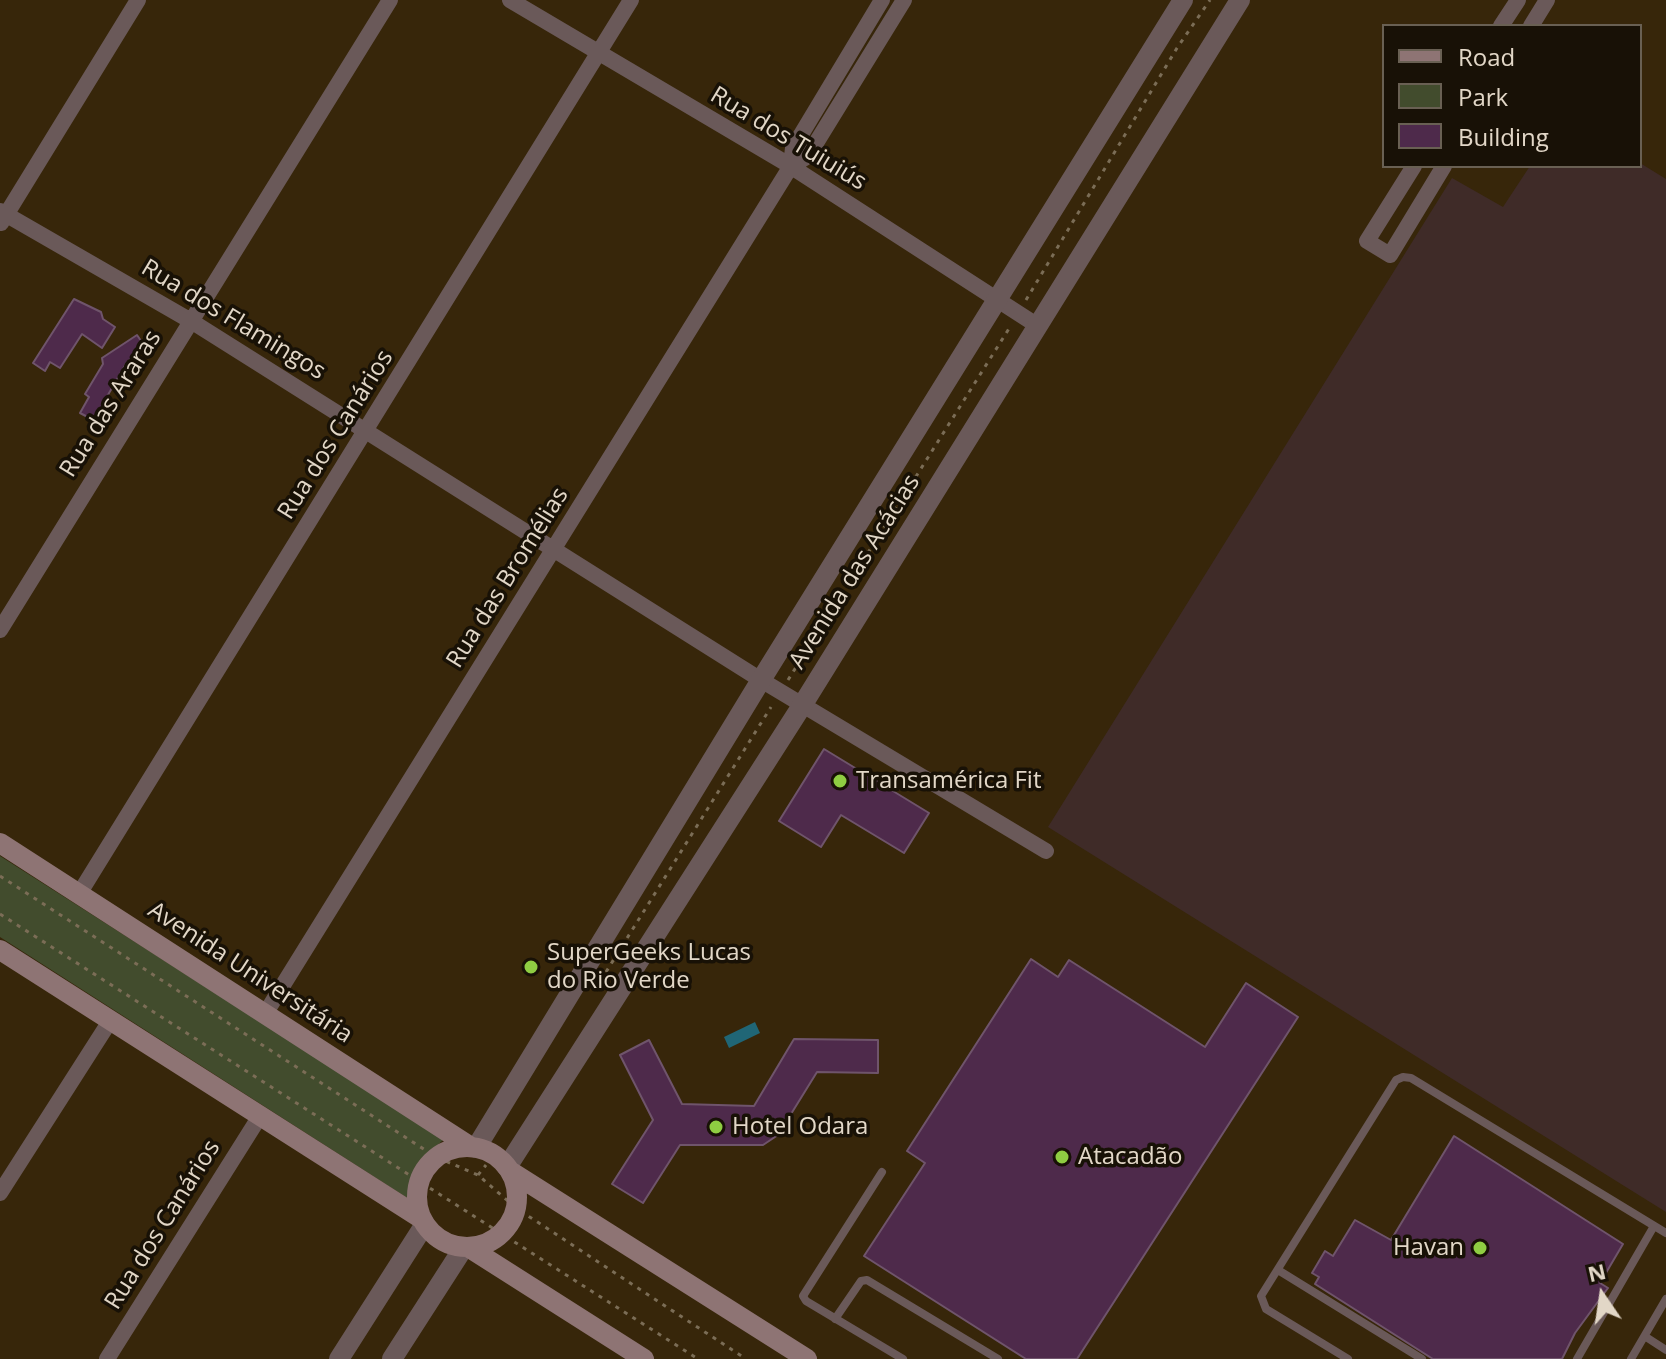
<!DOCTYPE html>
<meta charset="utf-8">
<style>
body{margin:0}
#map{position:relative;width:1666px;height:1359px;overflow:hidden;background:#37260a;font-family:"Open Sans",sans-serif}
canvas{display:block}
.legend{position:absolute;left:1382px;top:24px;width:260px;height:144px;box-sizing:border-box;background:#181106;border:2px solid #696053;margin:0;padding:10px 14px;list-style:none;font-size:24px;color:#e2d7c7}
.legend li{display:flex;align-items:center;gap:16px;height:40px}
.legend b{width:40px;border:2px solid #696053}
.north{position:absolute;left:1562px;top:1255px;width:80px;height:80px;-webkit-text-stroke:6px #181106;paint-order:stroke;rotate:347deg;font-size:22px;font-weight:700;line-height:32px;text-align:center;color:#e2d7c7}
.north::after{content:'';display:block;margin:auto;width:28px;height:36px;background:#e2d7c7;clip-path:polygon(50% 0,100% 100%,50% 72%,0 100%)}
</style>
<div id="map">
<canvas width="1666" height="1359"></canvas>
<ul class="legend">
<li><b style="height:10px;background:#8e7474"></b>Road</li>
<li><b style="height:22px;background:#424c2d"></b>Park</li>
<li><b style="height:22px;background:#4e2a4b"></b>Building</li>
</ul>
<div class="north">N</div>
</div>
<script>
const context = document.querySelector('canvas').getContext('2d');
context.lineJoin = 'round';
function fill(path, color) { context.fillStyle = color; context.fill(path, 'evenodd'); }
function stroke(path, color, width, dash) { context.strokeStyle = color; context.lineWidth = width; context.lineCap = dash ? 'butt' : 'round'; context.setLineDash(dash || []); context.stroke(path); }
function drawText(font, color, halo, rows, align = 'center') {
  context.font = font + ' "Open Sans",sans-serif'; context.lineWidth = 7; context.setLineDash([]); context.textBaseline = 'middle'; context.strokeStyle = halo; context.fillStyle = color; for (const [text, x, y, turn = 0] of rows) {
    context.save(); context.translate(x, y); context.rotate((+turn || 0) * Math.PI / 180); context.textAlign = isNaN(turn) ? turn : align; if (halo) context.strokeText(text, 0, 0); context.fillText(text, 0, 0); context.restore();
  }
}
const industrial = new Path2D(`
 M1640,163l26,16v1033l-618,-385 404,-649 51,29 27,-41h110z`);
const green = new Path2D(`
 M0,856l444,283c-18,17 -36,33 -35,60l-409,-262z`);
const water = new Path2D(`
 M755,1022l5,11 -31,15 -5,-11z`);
const building = new Path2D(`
 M74,299l27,13 2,7 12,8 -13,21 -20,-14 -22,34 -10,-6 -5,9 -12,-8z
 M137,335l9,13 -19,14 -22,38 5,3 -11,20 -19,-10 9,-16 -4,-3 18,-30 -1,-6z
 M824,749l105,64 -25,40 -63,-38 -20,32 -42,-26z
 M1031,959l27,18 11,-17 136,87 41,-64 52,34 -221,342h-51l-162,-103 61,-93 -18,-12z
 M794,1039l84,1v33l-61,-1 -39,63 -15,10h-83l-37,58 -31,-19 41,-64 -33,-65 29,-15 33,64 72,2z
 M1454,1136l169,108 -23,39 8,5 -33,45 -13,26h-129l-118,-75 4,-7 -7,-4 13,-22 8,5 22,-36 36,20z`);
const path = new Path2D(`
 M1026,300l151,-252 33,-48
 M788,680l222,-353
 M0,876l436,281 42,18 38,33 230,151
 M0,914l698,445
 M606,972l165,-265
 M478,1175l8,-10`);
const service = new Path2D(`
 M882,1172l-79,124 3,5 97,58
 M1278,1270l144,89
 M835,1319l26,-38 6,-1 131,79
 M1646,1337l20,13
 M1348,1359l-82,-50 -5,-13 135,-216 7,-3 8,1 255,155
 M1577,1359l77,-133
 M1631,1359l35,-60`);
const minor = new Path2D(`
 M510,0l274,162 254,164
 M1501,26l17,-26
 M1531,26l16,-26
 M791,166l17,-10 96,-156
 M1414,166l-47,75 23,14 54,-89
 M0,211l191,110 570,359 285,171
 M1,223l137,-223
 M0,630l390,-630
 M79,894l552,-894
 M265,1014l526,-848 2,-18 89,-148
 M0,1193l110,-172
 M107,1359l153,-243`);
const tertiary = new Path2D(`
 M476,1148l285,-468 422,-680
 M507,1167l296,-463 437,-704
 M339,1359l86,-135
 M392,1359l72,-112`);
const secondary = new Path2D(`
 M0,843l471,304
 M0,950l422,269
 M417 1197a50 50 0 1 1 100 0a50 50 0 1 1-100 0Z
 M510,1171l297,188
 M468,1247l176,112`);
const markers = [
 [840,781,8,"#8fcd42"],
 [531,967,8,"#8fcd42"],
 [716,1127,8,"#8fcd42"],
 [1062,1157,8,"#8fcd42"],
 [1480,1248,8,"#8fcd42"]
];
const streetNames = [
 ["Rua dos Tuiuiús",788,139,31],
 ["Rua dos Flamingos",233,320,31],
 ["Rua das Araras",111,404,-58],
 ["Rua dos Canários",336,435,-58],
 ["Avenida das Acácias",855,572,-58],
 ["Rua das Bromélias",508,578,-58],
 ["Avenida Universitária",250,973,33],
 ["Rua dos Canários",163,1225,-58]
];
const poiNames = [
 ["Transamérica Fit",856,781],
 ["SuperGeeks Lucas",547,953],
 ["do Rio Verde",547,981],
 ["Hotel Odara",732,1127],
 ["Atacadão",1078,1157],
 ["Havan",1464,1248,"right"]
];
fill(industrial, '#3f2b28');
fill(green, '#424c2d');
fill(water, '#206676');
fill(building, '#4e2a4b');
stroke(building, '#6f546b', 2);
stroke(path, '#7b6d56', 3, [4, 6]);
stroke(service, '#6a5959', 8);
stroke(minor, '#6a5959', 16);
stroke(tertiary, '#6a5959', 20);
stroke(secondary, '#8e7474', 20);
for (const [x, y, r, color] of markers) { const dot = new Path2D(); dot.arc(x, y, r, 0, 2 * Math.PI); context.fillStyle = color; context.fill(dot); stroke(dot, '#181106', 3); }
drawText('24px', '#e2d7c7', '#181106', streetNames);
drawText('24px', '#e2d7c7', '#181106', poiNames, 'left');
</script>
